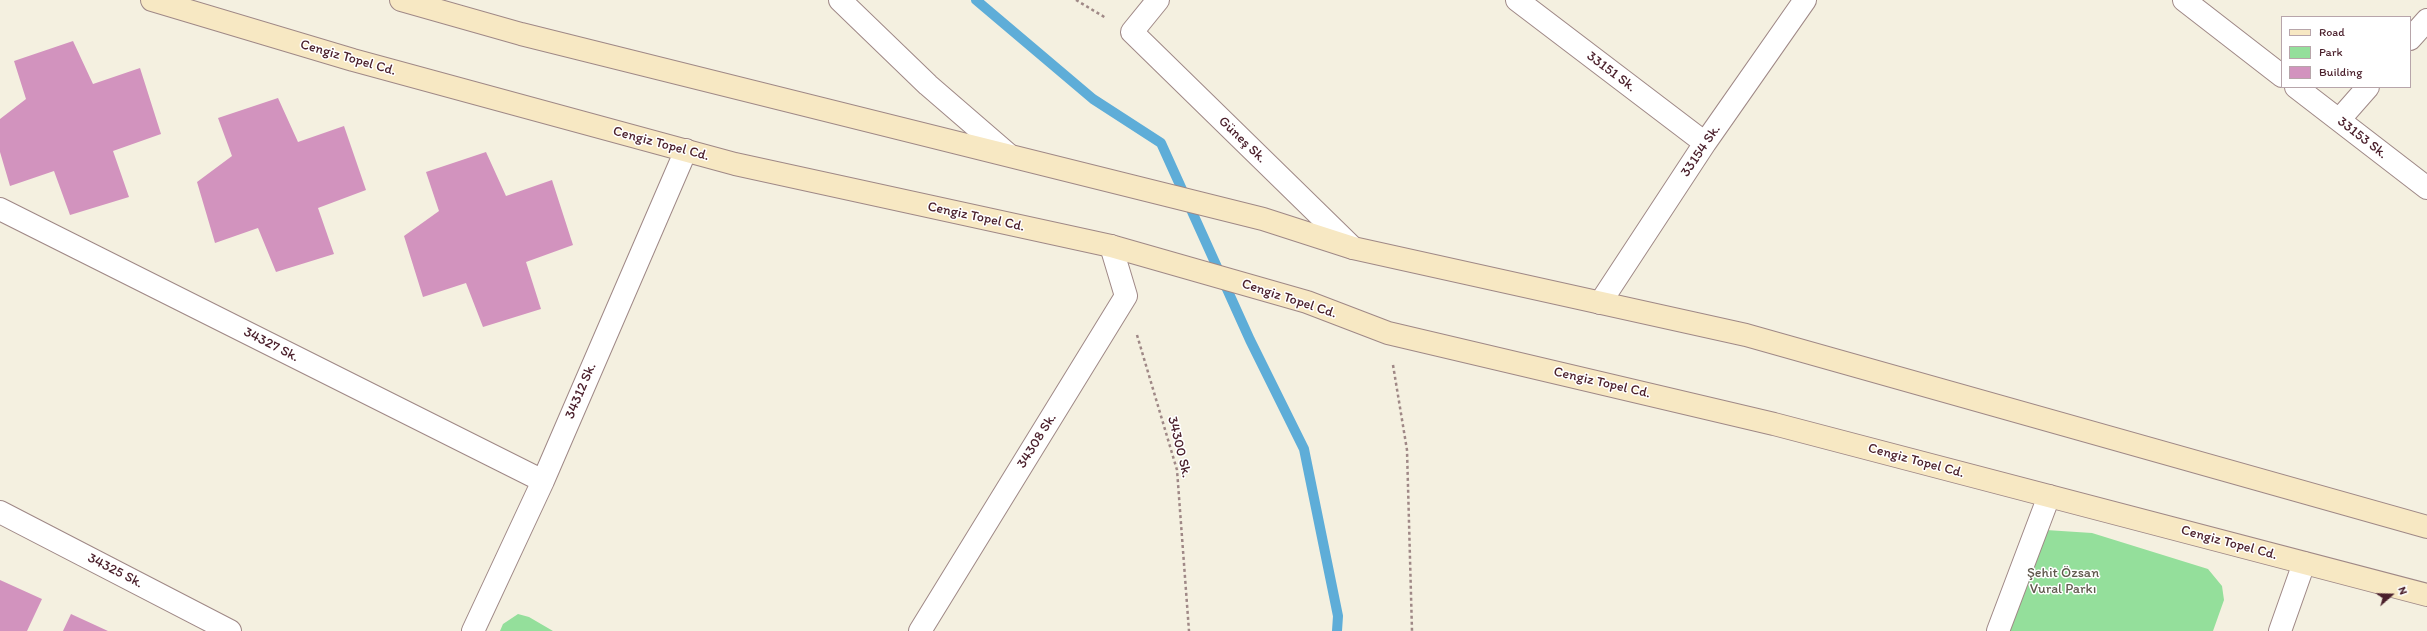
<!DOCTYPE html>
<meta charset="utf-8">
<style>
body{margin:0}
#map{position:relative;width:2427px;height:631px;overflow:hidden;background:#f4f0e0;font-family:Itim,sans-serif}
canvas{display:block}
.legend{position:absolute;left:2281px;top:16px;width:130px;height:72px;box-sizing:border-box;background:#fff;border:1px solid #b7a5aa;margin:0;padding:5px 7px;list-style:none;font-size:12px;color:#4a1f2b}
.legend li{display:flex;align-items:center;gap:8px;height:20px}
.legend b{width:20px;border:1px solid #b7a5aa}
.north{position:absolute;left:2371px;top:575px;width:40px;height:40px;-webkit-text-stroke:3px #fff;paint-order:stroke;rotate:70deg;font-size:11px;font-weight:700;line-height:16px;text-align:center;color:#4a1f2b}
.north::after{content:'';display:block;margin:auto;width:14px;height:18px;background:#4a1f2b;clip-path:polygon(50% 0,100% 100%,50% 72%,0 100%)}
</style>
<div id="map">
<canvas width="2427" height="631"></canvas>
<ul class="legend">
<li><b style="height:5px;background:#f7e8c3"></b>Road</li>
<li><b style="height:11px;background:#94df9b"></b>Park</li>
<li><b style="height:11px;background:#d293be"></b>Building</li>
</ul>
<div class="north">N</div>
</div>
<script>
const context = document.querySelector('canvas').getContext('2d');
context.lineJoin = 'round';
function fill(path, color) { context.fillStyle = color; context.fill(path, 'evenodd'); }
function stroke(path, color, width, dash) { context.strokeStyle = color; context.lineWidth = width; context.lineCap = dash ? 'butt' : 'round'; context.setLineDash(dash || []); context.stroke(path); }
function drawText(font, color, halo, rows, align = 'center') {
  context.font = font + ' Itim,sans-serif'; context.lineWidth = 3; context.setLineDash([]); context.textBaseline = 'middle'; context.strokeStyle = halo; context.fillStyle = color; for (const [text, x, y, turn = 0] of rows) {
    context.save(); context.translate(x, y); context.rotate((+turn || 0) * Math.PI / 180); context.textAlign = isNaN(turn) ? turn : align; if (halo) context.strokeText(text, 0, 0); context.fillText(text, 0, 0); context.restore();
  }
}
const green = new Path2D(`
 M2046,530l46,3 116,36 14,17 2,14 -11,31h-223z
 M518,614l11,3 24,14h-53l3,-7z`);
const stream = new Path2D(`
 M976,0l117,99 68,44 89,197 54,109 34,167 -1,15`);
const building = new Path2D(`
 M73,41l20,43 47,-16 21,66 -48,17 16,46 -59,18 -16,-44 -44,15 -10,-34v-33l26,-20 -12,-38z
 M278,98l20,44 46,-16 22,64 -48,18 16,46 -58,18 -18,-44 -43,15 -18,-61 35,-26 -14,-38z
 M486,152l20,44 46,-16 21,65 -47,17 15,47 -58,18 -17,-44 -43,14 -19,-61 35,-25 -13,-39z
 M0,580l42,19 -15,32h-27z
 M71,614l37,17h-45z`);
const path = new Path2D(`
 M1076,0l30,18
 M1137,335l40,135 12,161
 M1393,365l14,85 5,181`);
const street = new Path2D(`
 M840,0l88,85 81,70
 M1158,0l-26,32 221,216
 M1517,0l188,143
 M2184,0l98,76
 M2410,39l17,-19
 M2296,87l131,101
 M2339,120l29,-33
 M0,209l543,272
 M1600,303l105,-160 100,-143
 M0,512l230,119
 M473,631l70,-150 143,-331
 M920,631l206,-335 -15,-50
 M1998,631l51,-135
 M2280,631l24,-68`);
const secondary = new Path2D(`
 M152,0l201,60 382,104 376,82 196,56 81,31 386,91 653,171
 M401,0l120,34 742,185 90,29 393,87 681,192`);
const streetNames = [
 ["Cengiz Topel Cd.",348,58,16],
 ["33151 Sk.",1611,72,37],
 ["33153 Sk.",2362,138,38],
 ["Güneş Sk.",1242,140,44],
 ["Cengiz Topel Cd.",661,144,15],
 ["33154 Sk.",1701,151,-56],
 ["Cengiz Topel Cd.",976,217,12],
 ["Cengiz Topel Cd.",1289,299,18],
 ["34327 Sk.",271,345,27],
 ["Cengiz Topel Cd.",1602,383,13],
 ["34312 Sk.",581,391,-67],
 ["34308 Sk.",1037,441,-58],
 ["34300 Sk.",1179,447,76],
 ["Cengiz Topel Cd.",1916,461,15],
 ["Cengiz Topel Cd.",2229,543,15],
 ["34325 Sk.",115,571,27]
];
const parkNames = [
 ["Şehit Özsan",2063,573],
 ["Vural Parkı",2063,589]
];
fill(green, '#94df9b');
stroke(stream, '#5eadd8', 10);
fill(building, '#d293be');
stroke(street, '#9f8886', 24);
stroke(secondary, '#9f8886', 24);
stroke(path, '#9f8886', 2.5, [3, 3]);
stroke(street, '#fff', 22);
stroke(secondary, '#f7e8c3', 22);
drawText('14px', '#4a1f2b', '#fff', streetNames);
drawText('14px', '#60594d', '#fff', parkNames);
</script>
